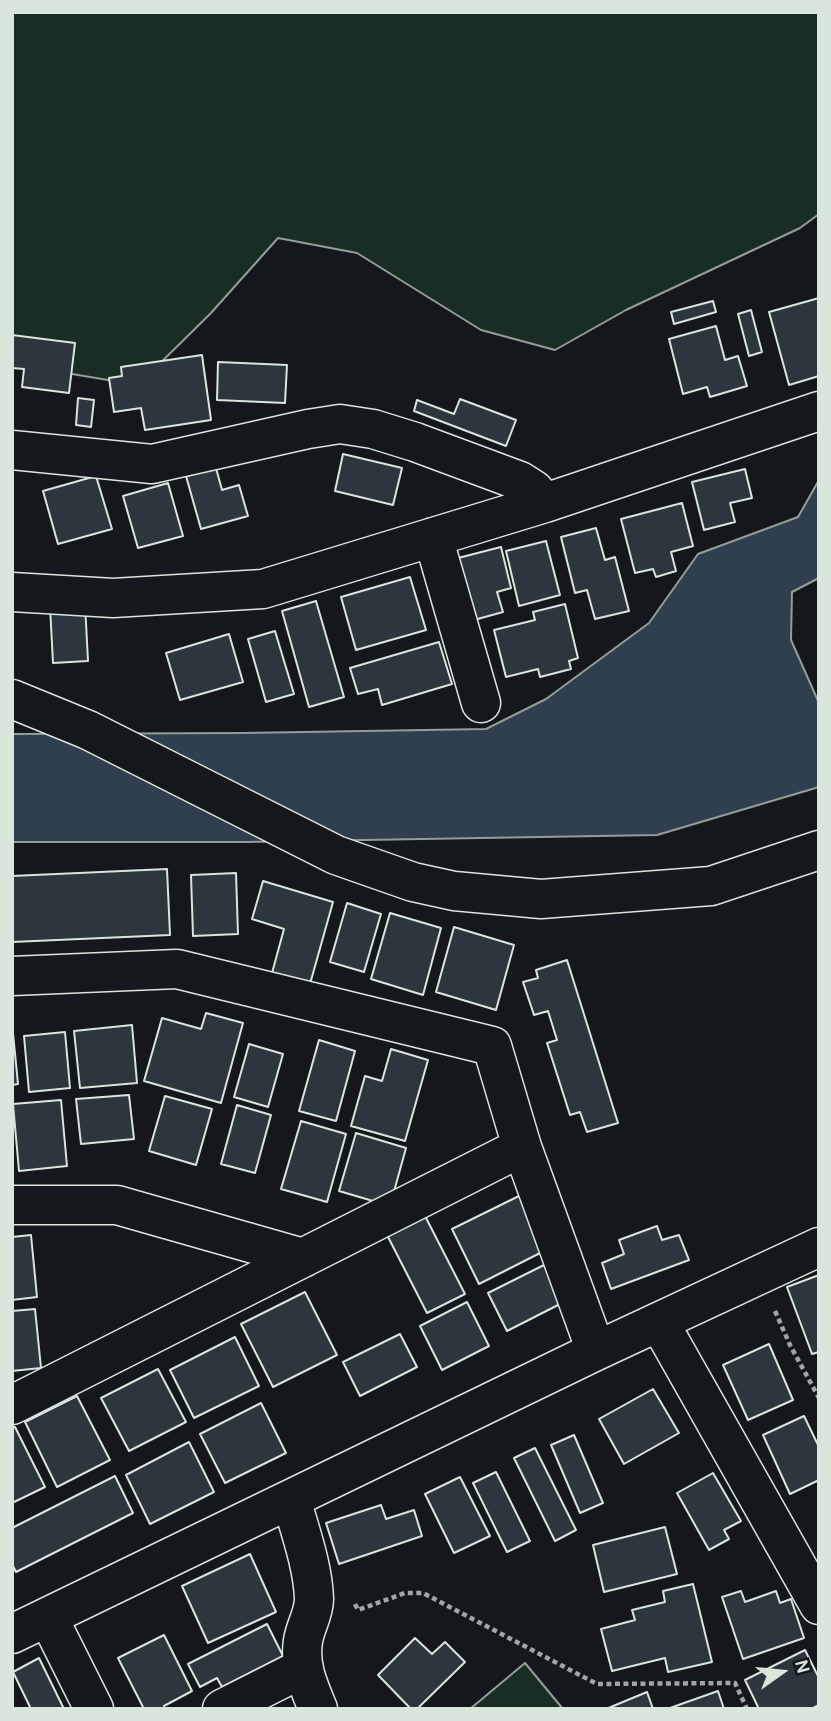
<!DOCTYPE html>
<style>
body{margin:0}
#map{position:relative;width:831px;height:1721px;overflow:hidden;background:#14181c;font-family:Karla,sans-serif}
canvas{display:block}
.frame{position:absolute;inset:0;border:14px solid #d8e6dc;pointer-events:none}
.north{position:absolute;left:747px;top:1637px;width:70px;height:70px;-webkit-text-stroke:5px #14181c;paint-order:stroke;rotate:75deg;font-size:19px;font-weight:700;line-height:28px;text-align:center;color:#d8e6dc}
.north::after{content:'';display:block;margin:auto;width:24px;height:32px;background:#d8e6dc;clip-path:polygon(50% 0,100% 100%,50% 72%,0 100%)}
</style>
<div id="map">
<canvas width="831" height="1721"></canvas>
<div class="frame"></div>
<div class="north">N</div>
</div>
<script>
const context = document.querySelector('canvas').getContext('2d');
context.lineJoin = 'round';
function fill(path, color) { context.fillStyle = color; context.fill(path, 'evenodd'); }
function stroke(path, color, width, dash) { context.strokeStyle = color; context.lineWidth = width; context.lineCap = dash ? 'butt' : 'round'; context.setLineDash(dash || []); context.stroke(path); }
const green = new Path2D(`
 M12,12h807v202l-19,14 -174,82 -71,40 -74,-20 -124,-77 -79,-15 -67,75 -73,72 -126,-21z
 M525,1663l38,46h-93z`);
const water = new Path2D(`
 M819,480v98l-27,14 -1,48 28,63v84l-162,48 -410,7h-235v-108l230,-1 244,-4 60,-30 103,-76 49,-69 100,-37z`);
const building = new Path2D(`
 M819,298v78l-30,9 -20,-73z
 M713,301l3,11 -42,12 -3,-12z
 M751,310l11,42 -13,4 -11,-42z
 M716,326l9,34 13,-4 9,30 -37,11 -3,-10 -24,7 -14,-55z
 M12,335l63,8 -6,50 -47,-6 2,-18 -12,-1z
 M202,355l9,65 -66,10 -4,-22 -27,4 -5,-34 13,-2 -1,-9z
 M218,362l69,3 -2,38 -68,-3z
 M78,398l16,2 -3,27 -15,-2z
 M460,399l56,21 -10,26 -92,-35 3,-11 37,14z
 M343,454l59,14 -9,37 -58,-14z
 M216,468l6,22 17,-5 9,31 -47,13 -15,-53z
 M745,469l7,29 -22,5 5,19 -31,8 -12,-48z
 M96,476l16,53 -54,15 -15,-53z
 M168,483l15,53 -45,12 -15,-52z
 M682,503l11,43 -22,6 5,19 -20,6 -3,-8 -18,4 -14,-54z
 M596,528l9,32 10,-3 14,54 -34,8 -8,-29 -12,3 -14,-56z
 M546,541l14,54 -41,11 -13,-55z
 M501,547l10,41 -14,4 6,20 -29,8 -16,-62z
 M410,577l16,53 -70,20 -15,-53z
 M316,601l28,96 -35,10 -27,-96z
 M85,604l3,57 -35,2 -3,-57z
 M565,604l13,54 -9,3 2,8 -31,8 -2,-8 -32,8 -12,-47 41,-10 -2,-8z
 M275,631l19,63 -28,8 -18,-63z
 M229,634l14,48 -63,18 -14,-47z
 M439,642l13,42 -70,21 -4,-16 -20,5 -8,-26z
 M167,869l3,66 -158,7v-66z
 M236,873l2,61 -45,2 -2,-61z
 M263,881l70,21 -23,82 -38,-11 12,-44 -32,-10z
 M347,903l34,11 -17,58 -34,-10z
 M390,913l51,15 -18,67 -52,-16z
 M454,927l60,18 -18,65 -60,-18z
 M567,960l51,163 -31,9 -7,-20 -10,3 -23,-72 10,-3 -9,-29 -14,4 -11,-33 15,-4 -2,-8z
 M206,1013l37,10 -22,80 -77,-22 18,-63 39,11z
 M12,1023l6,61 -6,1z
 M132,1025l5,58 -57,5 -6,-57z
 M65,1032l5,56 -41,4 -5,-56z
 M319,1040l36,11 -19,70 -37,-10z
 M249,1044l34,10 -15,53 -34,-10z
 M391,1049l37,11 -23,81 -54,-15 14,-50 17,5z
 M129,1095l5,44 -53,5 -5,-45z
 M165,1096l47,13 -16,56 -47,-14z
 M61,1100l6,66 -48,5 -6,-67z
 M237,1105l34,10 -16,58 -34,-9z
 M301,1121l45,13 -19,68 -46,-13z
 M356,1133l50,15 -16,58 -51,-15z
 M521,1195l27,54 -69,35 -27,-55z
 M424,1214l41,80 -38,19 -41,-80z
 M657,1226l5,14 17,-5 10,25 -78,29 -9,-26 22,-9 -5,-14z
 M31,1235l6,62 -25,3v-63z
 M544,1265l20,37 -57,29 -19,-38z
 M819,1275v77l-7,2 -25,-67z
 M305,1292l32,63 -64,32 -32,-63z
 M467,1302l22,44 -47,24 -22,-44z
 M35,1309l6,59 -29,3v-60z
 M400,1334l17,33 -57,29 -17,-34z
 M235,1337l24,49 -65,32 -24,-48z
 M769,1344l24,56 -45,20 -25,-55z
 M158,1369l28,53 -57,29 -28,-53z
 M653,1389l26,44 -55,31 -25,-45z
 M77,1396l33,64 -53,27 -32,-65z
 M261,1403l25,50 -61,30 -25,-49z
 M804,1416l15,31v33l-29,14 -27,-59z
 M15,1427l30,60 -33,16v-75z
 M574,1435l29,68 -23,10 -29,-68z
 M189,1442l25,50 -64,32 -24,-49z
 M535,1448l41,82 -21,11 -41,-83z
 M496,1472l34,69 -23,11 -34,-69z
 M713,1473l28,48 -17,9 5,9 -20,11 -32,-57z
 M115,1476l18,37 -117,59 -4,-8v-36z
 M460,1477l30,59 -36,17 -29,-59z
 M381,1505l5,14 28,-9 8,26 -83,28 -13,-41z
 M665,1527l12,47 -73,18 -11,-47z
 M250,1554l26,58 -68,31 -26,-57z
 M693,1584l19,78 -44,10 -3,-14 -53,13 -11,-42 34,-9 -3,-10 33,-8 -2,-11z
 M741,1591l4,11 31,-11 4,12 11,-4 13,39 -61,21 -21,-62z
 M267,1624l16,32 -61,31 -5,-9 -17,9 -12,-23z
 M164,1635l28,56 -28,15 1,3h-21l-26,-51z
 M415,1638l17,16 13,-12 20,20 -48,47h-6l-33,-34z
 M805,1650l14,28v27l-8,4h-52l-14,-29z
 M39,1658l25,51h-33l-18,-37z
 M718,1691l6,18h-53l-1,-1z
 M647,1692l6,17h-47z`);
const path = new Path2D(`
 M775,1311l15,34 29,53
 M355,1604l3,6 47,-17h18l174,91 138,-1 12,26`);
const minor = new Path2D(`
 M12,450l140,14 156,-35 32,-5 33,5 42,13 105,39 14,9 11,13
 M433,537l48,166
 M12,592l101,6 150,-9 282,-86 274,-92
 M12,699l76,31 248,125 77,27 41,9 87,8 170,-13 108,-36
 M12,976l165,-7 315,77 30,101 74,204
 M12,1205h105l186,53
 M659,1322l160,283
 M12,1405l510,-258
 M291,1499c9,32 22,67 23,100 0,15 -9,28 -11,42 -4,25 6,46 15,68
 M48,1617l46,92
 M12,1634l584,-283 223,-104
 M222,1709l81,-41`);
fill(green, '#1a2d24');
stroke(green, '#939e99', 2);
fill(water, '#2f3f4d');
stroke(water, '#939e99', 2);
fill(building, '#2c363c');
stroke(building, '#d8e6dc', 2);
stroke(minor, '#d8e6dc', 41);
stroke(path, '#9da8a2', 4.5, [5, 3.5]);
stroke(minor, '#14181c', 38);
</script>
